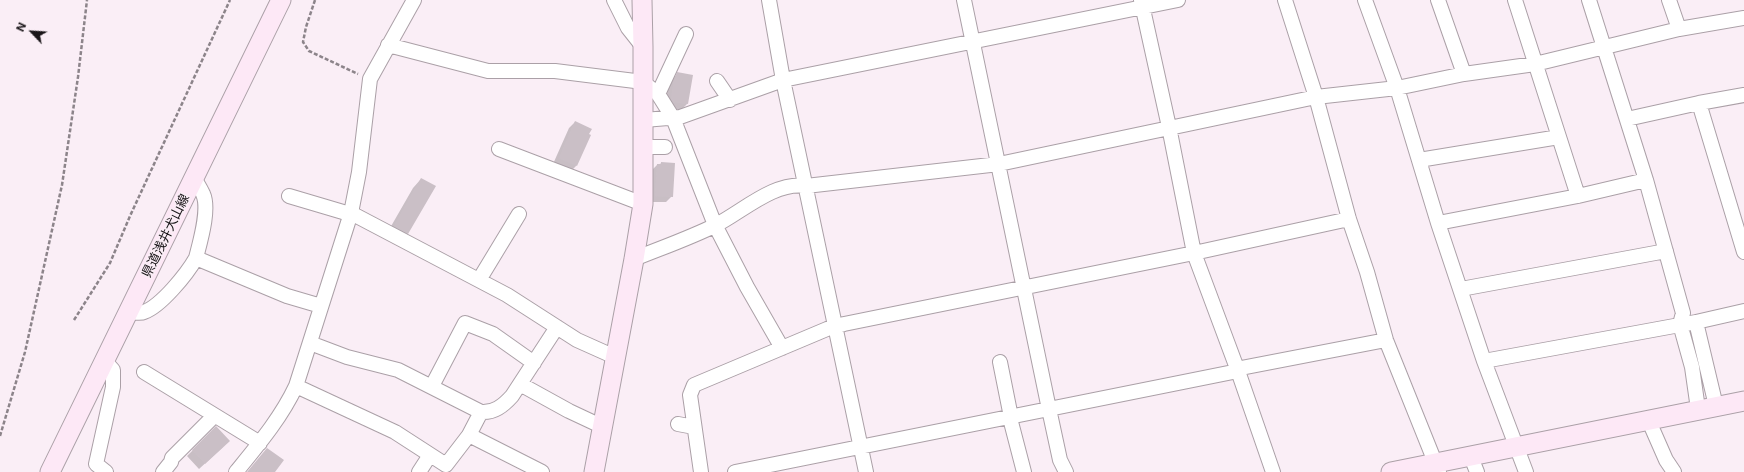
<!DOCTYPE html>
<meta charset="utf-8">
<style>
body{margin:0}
#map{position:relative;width:1744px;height:472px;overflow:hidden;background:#faeef6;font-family:Inter,sans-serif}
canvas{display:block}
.north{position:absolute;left:12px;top:12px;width:40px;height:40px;-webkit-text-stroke:3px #faeef6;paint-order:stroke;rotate:295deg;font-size:11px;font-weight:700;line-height:16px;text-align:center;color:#191518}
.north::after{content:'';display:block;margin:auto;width:14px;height:18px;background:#191518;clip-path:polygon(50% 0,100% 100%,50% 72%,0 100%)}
</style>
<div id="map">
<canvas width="1744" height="472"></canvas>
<div class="north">N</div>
</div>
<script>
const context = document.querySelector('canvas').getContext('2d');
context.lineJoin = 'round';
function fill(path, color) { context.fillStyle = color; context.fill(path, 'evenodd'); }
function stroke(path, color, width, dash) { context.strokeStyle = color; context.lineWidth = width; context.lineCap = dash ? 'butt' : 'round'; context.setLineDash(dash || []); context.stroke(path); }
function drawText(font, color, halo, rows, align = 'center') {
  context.font = font + ' Inter,"Noto Sans JP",sans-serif'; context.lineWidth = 3; context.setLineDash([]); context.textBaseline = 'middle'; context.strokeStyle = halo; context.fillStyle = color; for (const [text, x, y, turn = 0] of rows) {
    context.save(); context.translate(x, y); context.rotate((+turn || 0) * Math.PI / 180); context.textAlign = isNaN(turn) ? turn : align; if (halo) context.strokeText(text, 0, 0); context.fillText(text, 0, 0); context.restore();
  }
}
const shadow = new Path2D(`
 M678,73l9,31 -6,6 -14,-2 -2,-3 3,-18 4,-7z
 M575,122l1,44 -6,6 -17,-8 16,-36z
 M662,163l10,33 -6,6h-16l1,-31 6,-6z
 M421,179l-13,54 -9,9 -13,-7 27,-47z
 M223,447l-24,22 -12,-13 6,-6z`);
const building = new Path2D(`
 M677,72l16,3 -5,29 -15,-2 -2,-3 3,-19z
 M575,121l17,8 -3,5 2,1 -14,31 -18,-8z
 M661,162l14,1 -2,34 -18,-1 2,-32h4z
 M421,178l15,8 -28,48 -14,-8z
 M216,426l14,15 -25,23 -13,-14z
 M267,448l17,12 -9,12h-28z`);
const path = new Path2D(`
 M315,0l-9,27 -3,15 6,9 49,23
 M74,320l36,-57 20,-47 100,-216
 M0,436l25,-84 37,-167 16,-108 9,-77`);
const street = new Path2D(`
 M614,0l14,28 15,19
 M769,0l14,80 83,392
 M964,0l85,409 11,51 6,12
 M1141,0l28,127 25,126 44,118 35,101
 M1285,0l31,97 33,122 18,53 19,68 53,132
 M1365,0l32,88 41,135 46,138 42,111
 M1438,0l26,74
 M1515,0l63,196
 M1589,0l57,180 37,133 -3,11 12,43 6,42
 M1669,0l10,29
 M388,45l100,26h67l88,11 15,12 15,24 42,107 32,62 35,61
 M717,81l13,19
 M658,94l28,-60
 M1699,103l45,149
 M1627,119l72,-16 45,-8
 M644,120l36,-3 103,-37 395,-80
 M643,147h22
 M499,149l144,55
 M1419,160l140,-23
 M194,178c3,5 7,11 9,16 7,15 -3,48 -7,64
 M289,196l54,16 8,1 156,82 70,45 38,17
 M1438,223l140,-27 68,-16
 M634,259c27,-11 56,-21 82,-34 27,-14 59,-44 90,-39l193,-22 317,-67 81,-9 67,-14 71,-10 144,-35 65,-11
 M479,280l40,-66
 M1461,289l205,-38
 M129,312c5,0 11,2 15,0 17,-6 43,-38 52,-54l91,38 34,10
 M1696,322l20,84
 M310,343l37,14 51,13 83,42c13,1 22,-6 31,-16l45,-69
 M105,361l8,9v17l-17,77 10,8
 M1484,361l212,-39 48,-11
 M1000,362l11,55v5l13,50
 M144,372l116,71
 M520,384l49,27 32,15
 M296,386l99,46 51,33 23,-30 12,-23
 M432,386l33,-63 28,11 41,29
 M1648,419l18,41 8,12
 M678,424l16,3
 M469,435l73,37
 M1471,457l6,15
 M163,472l8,-10 1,-4 42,-42
 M236,472c22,-27 45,-54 60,-86l55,-173 8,-41 11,-93 44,-79
 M419,472l11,-17
 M701,472l-11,-77 4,-10 133,-56 17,-5 350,-71 155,-34
 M735,472l503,-101 3,-3 145,-28`);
const secondary = new Path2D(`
 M50,472l231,-472
 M594,472l40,-213 9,-55v-157l-1,-47
 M1391,472l353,-71`);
const streetNames = [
 ["県道浅井犬山線",166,236,-64]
];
fill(shadow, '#0003');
fill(building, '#cabfc6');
stroke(street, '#aba0a7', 16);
stroke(secondary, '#aba0a7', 21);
stroke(path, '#8c848a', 2.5, [4, 2]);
stroke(street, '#fff', 14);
stroke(secondary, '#fde8f6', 19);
drawText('13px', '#191518', '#faeef6', streetNames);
</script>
